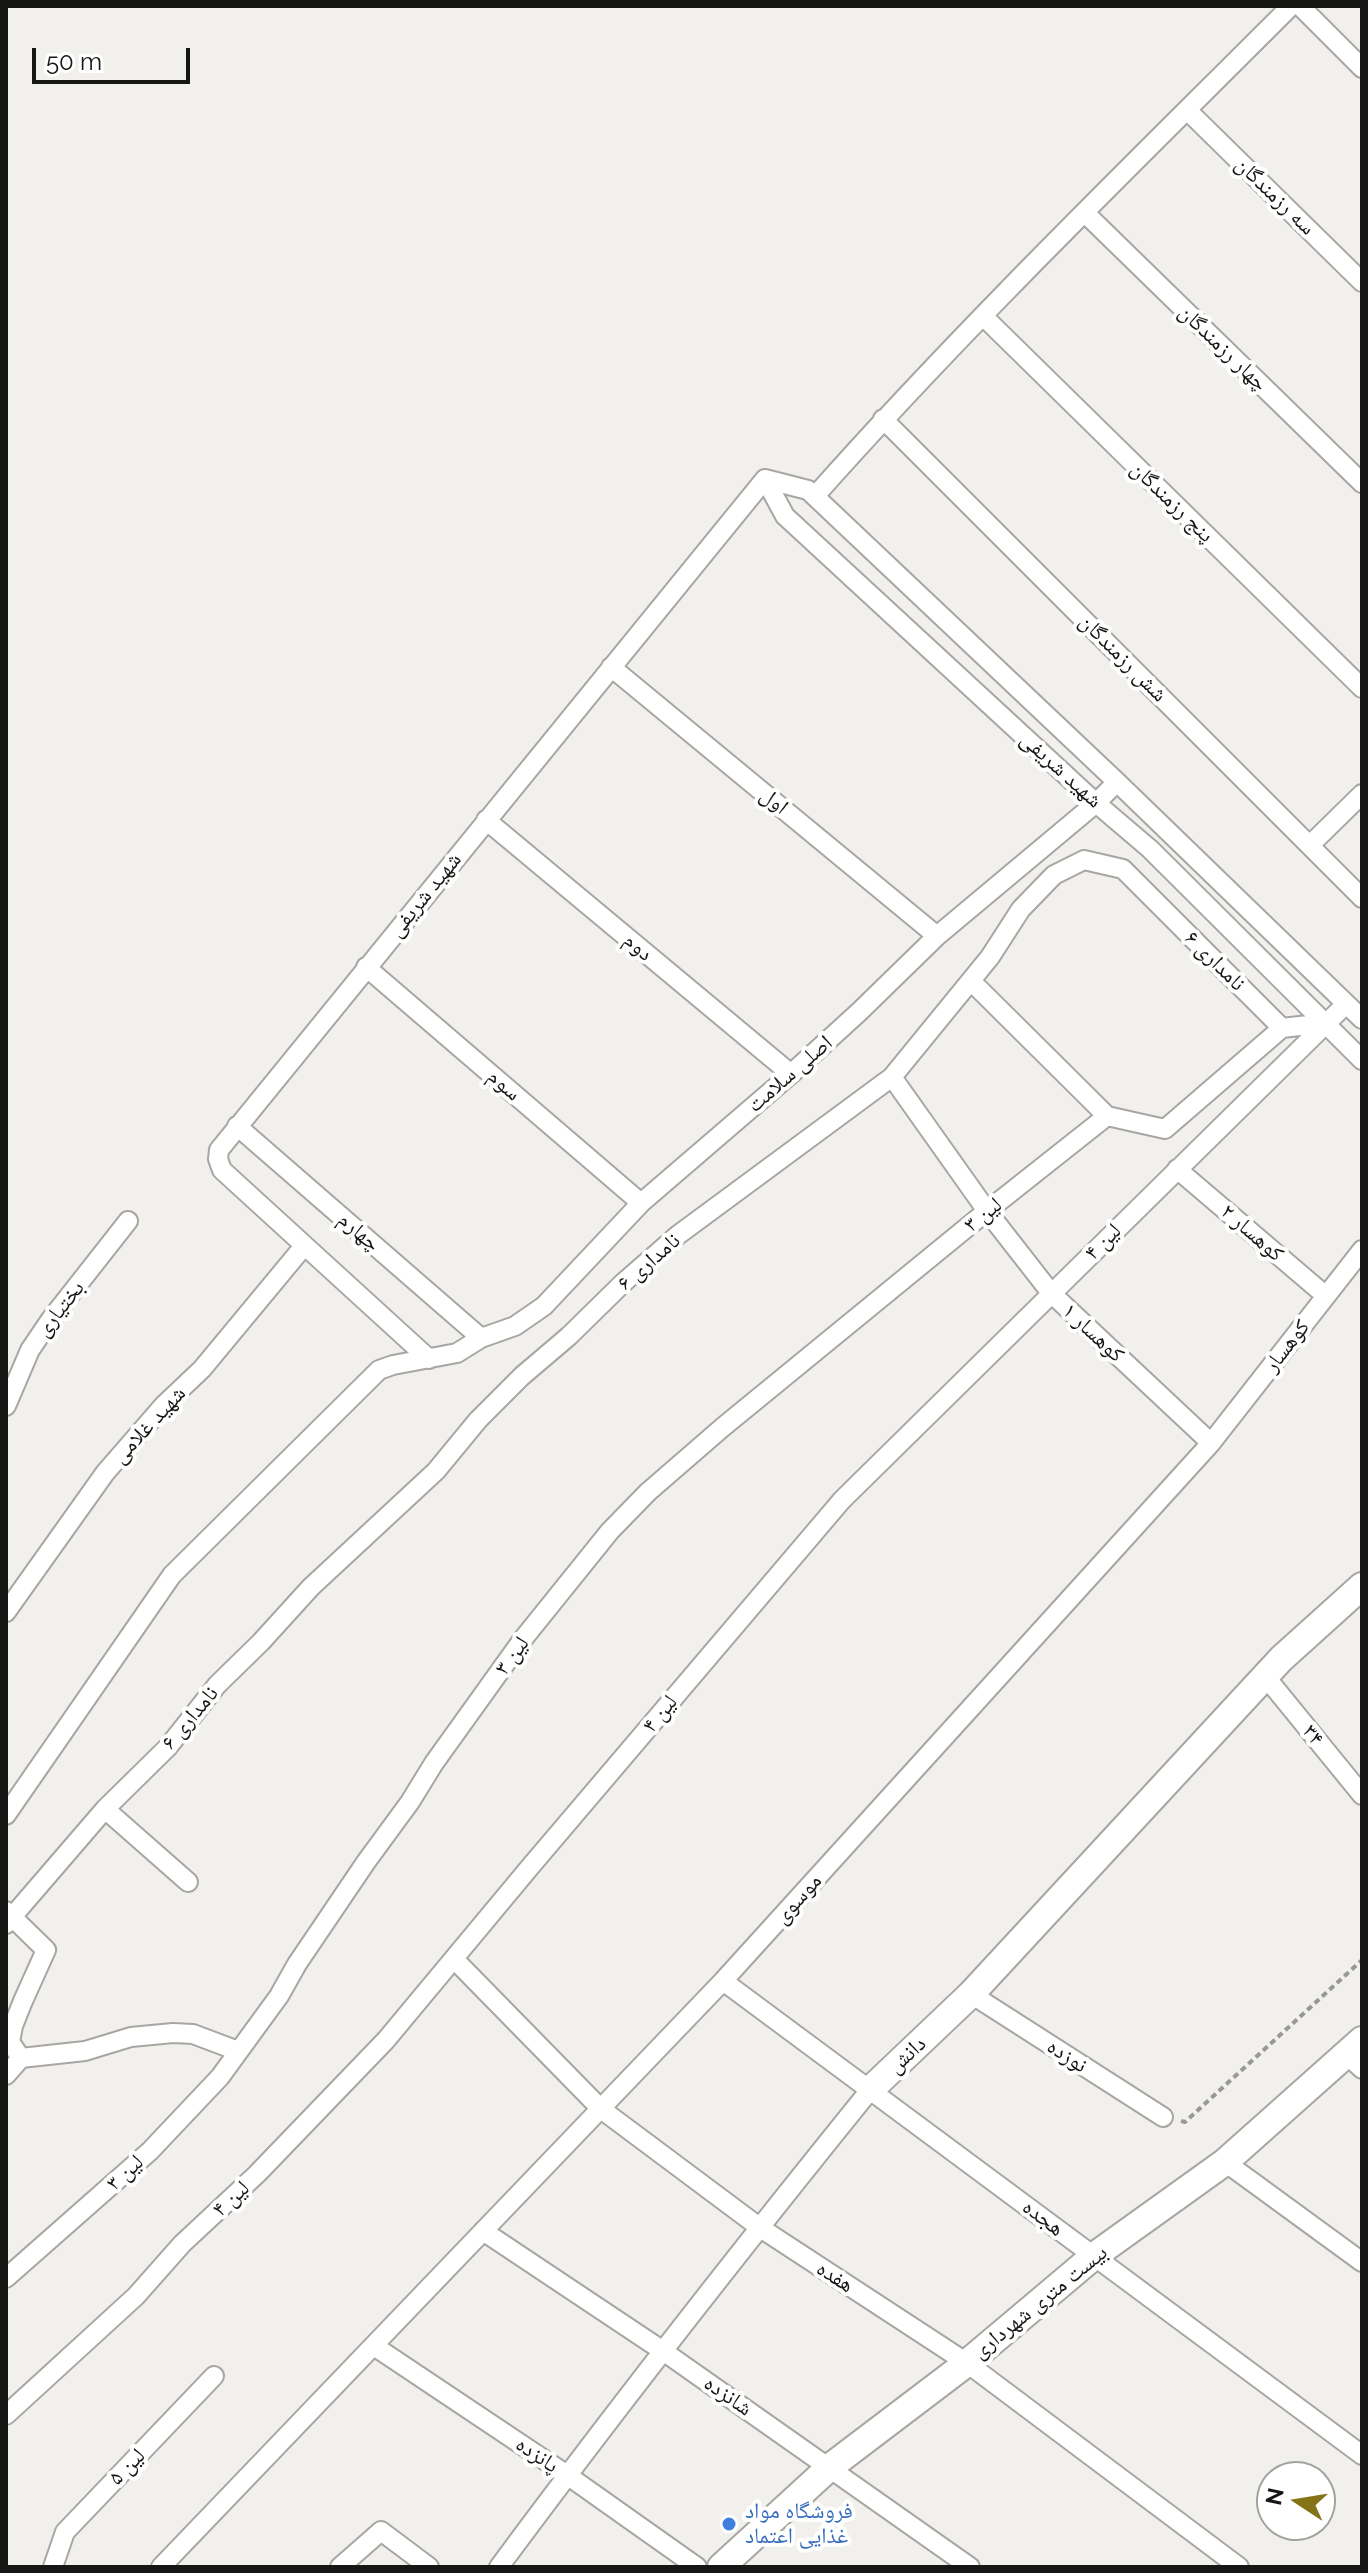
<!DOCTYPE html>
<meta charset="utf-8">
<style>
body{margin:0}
#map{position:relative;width:1368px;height:2573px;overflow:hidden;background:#f1f0ed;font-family:Raleway,sans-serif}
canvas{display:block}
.frame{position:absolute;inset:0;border:8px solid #161615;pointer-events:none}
.north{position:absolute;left:1256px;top:2461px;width:80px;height:80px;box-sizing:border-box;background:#fff;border:2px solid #a2a2a1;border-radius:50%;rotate:282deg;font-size:22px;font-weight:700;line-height:32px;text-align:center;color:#161615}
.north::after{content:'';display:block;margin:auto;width:28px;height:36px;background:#847417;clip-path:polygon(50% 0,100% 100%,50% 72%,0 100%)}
.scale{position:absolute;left:32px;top:48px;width:158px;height:36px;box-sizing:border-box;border:4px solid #161615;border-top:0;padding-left:10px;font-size:24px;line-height:28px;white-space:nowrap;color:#161615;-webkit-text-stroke:6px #fff;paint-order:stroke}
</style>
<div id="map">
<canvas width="1368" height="2573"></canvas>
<div class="frame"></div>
<div class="north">N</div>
<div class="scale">50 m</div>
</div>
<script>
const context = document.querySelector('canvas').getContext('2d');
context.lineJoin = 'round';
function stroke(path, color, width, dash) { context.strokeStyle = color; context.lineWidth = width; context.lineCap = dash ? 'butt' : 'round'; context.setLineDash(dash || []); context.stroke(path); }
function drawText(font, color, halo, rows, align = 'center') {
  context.font = font + ' Raleway,"Noto Naskh Arabic",sans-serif'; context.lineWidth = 8; context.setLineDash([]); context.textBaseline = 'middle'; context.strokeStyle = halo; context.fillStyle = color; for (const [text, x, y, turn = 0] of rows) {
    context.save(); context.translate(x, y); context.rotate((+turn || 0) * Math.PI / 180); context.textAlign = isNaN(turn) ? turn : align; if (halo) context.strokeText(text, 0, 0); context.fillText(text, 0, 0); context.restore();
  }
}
const path = new Path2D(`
 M1181,2121l4,1 177,-162`);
const street = new Path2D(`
 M1300,6l62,62
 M1187,110l175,172
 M1085,213l277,270
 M983,316l379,372
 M883,419l479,479
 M765,479l20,37 311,287 54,46 212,211
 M765,479l43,11 309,292 245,237
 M815,496c151,-170 315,-329 476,-490
 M611,667l326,269
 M486,820l305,254
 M1310,845l52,-51
 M366,967l275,236
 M971,981l136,135 58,13 117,-101
 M892,1077l95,134 64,82 160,150
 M237,1126l244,212
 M1177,1169l149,127
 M429,1359l-207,-189 -4,-11 1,-9 546,-671
 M6,1406l24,-56 21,-31 77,-98
 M6,1612l99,-139 59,-68 38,-36 102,-123
 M1265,1676l97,119
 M105,1809l83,73
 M6,1815l166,-240 207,-205 14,-5 64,-12 24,-15 34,-12 29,-20 97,-103 150,-129 68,-62 78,-76 159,-133 21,-21
 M6,1911l40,39 -23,51 -10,25 -3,16 11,16
 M6,1924l99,-115 63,-62 49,-62 44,-43 50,-55 125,-116 42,-51 44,-44 47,-40 54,-53 55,-48 214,-158 98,-120 31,-48 33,-34 30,-15 39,9 159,159 44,-5
 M454,1959l147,150 158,118 208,136 272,204
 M723,1981l639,474
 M971,1994l192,123
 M1347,2055l15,14
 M6,2075l15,-17 64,-7 46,-14 42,-4 20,1 45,17
 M1225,2162l137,100
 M483,2231l180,120 307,216
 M6,2278l144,-127 70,-74 59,-81 18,-32 69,-102 44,-60 24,-39 89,-124 87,-108 38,-39 75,-65 264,-216 120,-95
 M374,2346l193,129 130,92
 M6,2415l130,-119 46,-52 75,-70 129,-134 144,-173 312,-367 504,-496
 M53,2567l12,-35 149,-156
 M161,2567l562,-586 488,-538 151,-193
 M340,2567l41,-36 48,36
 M499,2567c120,-162 244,-320 371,-477`);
const secondary = new Path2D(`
 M870,2090l101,-96 310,-335 81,-73
 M721,2567l109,-100 137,-104 127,-107 131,-94 137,-122`);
const markers = [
 [729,2524,8,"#3f7fe0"]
];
const streetNames = [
 ["سه رزمندگان",1275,196,44],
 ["چهار رزمندگان",1223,348,44],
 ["پنج رزمندگان",1172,502,44],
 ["شش رزمندگان",1123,658,45],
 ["شهید شریفی",1061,770,42],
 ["اول",774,801,39],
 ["شهید شریفی",425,895,-51],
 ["دوم",638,947,40],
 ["نامداری ۶",1215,961,45],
 ["اصلی سلامت",790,1074,-41],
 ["سوم",504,1085,41],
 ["لین ۳",983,1215,-39],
 ["چهارم",359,1232,41],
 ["کوهسار ۲",1252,1233,41],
 ["لین ۴",1103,1242,-45],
 ["نامداری ۶",649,1262,-41],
 ["بختیاری",60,1309,-52],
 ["کوهسار ۱",1093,1333,43],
 ["کوهسار",1287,1346,-52],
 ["شهید غلامی",149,1425,-47],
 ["لین ۳",512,1656,-54],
 ["لین ۴",660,1714,-51],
 ["نامداری ۶",190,1718,-50],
 ["۳۴",1313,1735,51],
 ["موسوی",798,1899,-48],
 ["دانش",907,2055,-43],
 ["نوزده",1067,2056,33],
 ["لین ۳",125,2173,-43],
 ["لین ۴",231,2199,-43],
 ["هجده",1043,2218,37],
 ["هفده",835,2277,33],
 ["بیست متری شهرداری",1040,2302,-39],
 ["شانزده",728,2396,35],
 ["پانزده",537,2455,34],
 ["لین ۵",127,2467,-46]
];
const shopNames = [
 ["فروشگاه مواد",745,2511],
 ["غذایی اعتماد",745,2536]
];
stroke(street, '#a7a6a3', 22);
stroke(secondary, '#a7a6a3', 30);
stroke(path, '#989895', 4, [6, 4]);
stroke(street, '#fff', 18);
stroke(secondary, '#fff', 26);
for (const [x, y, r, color] of markers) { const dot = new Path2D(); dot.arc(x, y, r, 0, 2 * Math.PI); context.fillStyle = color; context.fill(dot); stroke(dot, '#fff', 3); }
drawText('22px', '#161615', '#fff', streetNames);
drawText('22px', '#366cbe', '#fff', shopNames, 'left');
</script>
